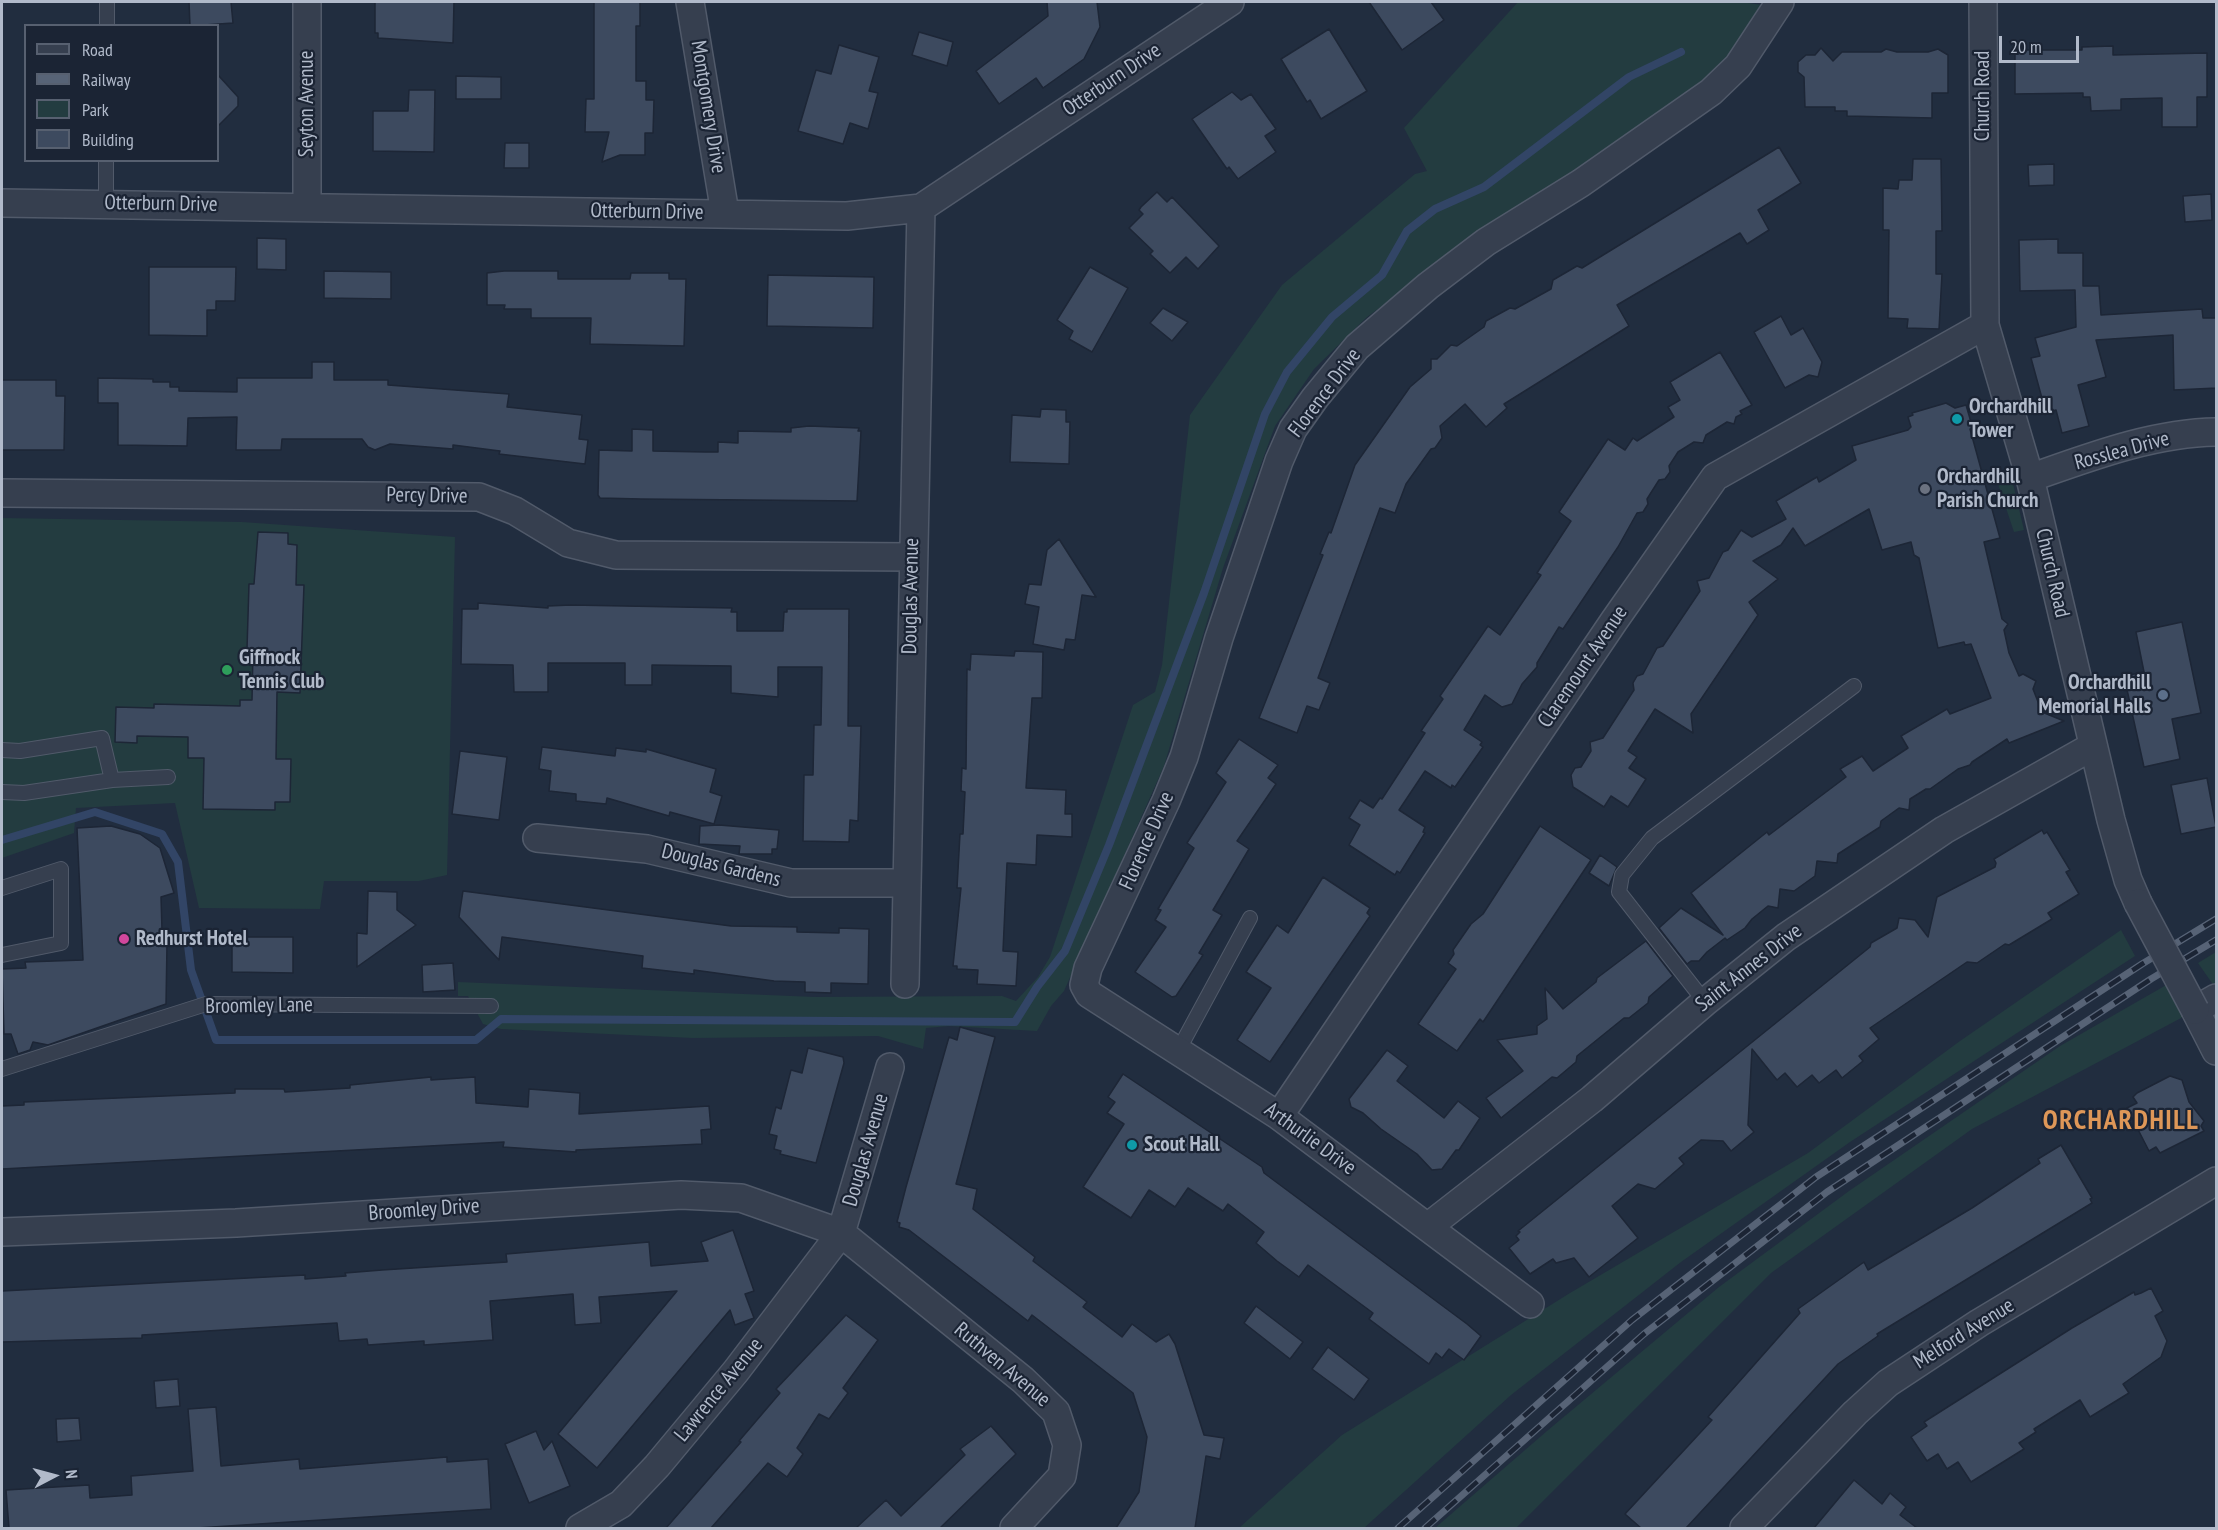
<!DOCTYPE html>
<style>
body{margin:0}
#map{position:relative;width:2218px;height:1530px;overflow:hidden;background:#212d3f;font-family:"PT Sans Narrow",sans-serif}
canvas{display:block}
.frame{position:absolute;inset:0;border:3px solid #b1baca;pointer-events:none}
.legend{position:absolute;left:24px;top:24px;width:195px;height:138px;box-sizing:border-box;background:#1b2434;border:2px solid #576070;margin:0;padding:8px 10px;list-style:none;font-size:18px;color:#b1baca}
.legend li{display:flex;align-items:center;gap:12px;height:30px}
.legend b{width:30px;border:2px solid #576070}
.north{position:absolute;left:24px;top:1446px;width:60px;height:60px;-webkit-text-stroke:4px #1b2434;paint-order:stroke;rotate:84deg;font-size:16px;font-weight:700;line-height:24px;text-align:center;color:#b1baca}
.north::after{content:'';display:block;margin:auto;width:21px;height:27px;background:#b1baca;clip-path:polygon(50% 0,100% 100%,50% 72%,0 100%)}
.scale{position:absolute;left:1999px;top:36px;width:80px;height:27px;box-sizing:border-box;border:3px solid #b1baca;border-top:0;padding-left:8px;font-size:18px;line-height:21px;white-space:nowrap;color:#b1baca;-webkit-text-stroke:4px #1b2434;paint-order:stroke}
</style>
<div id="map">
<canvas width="2218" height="1530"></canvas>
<div class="frame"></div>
<ul class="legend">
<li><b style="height:8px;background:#363f4f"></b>Road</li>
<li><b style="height:8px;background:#576376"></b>Railway</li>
<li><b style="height:16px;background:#233c40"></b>Park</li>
<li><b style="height:16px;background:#3d4a5f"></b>Building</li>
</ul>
<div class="north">N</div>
<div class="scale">20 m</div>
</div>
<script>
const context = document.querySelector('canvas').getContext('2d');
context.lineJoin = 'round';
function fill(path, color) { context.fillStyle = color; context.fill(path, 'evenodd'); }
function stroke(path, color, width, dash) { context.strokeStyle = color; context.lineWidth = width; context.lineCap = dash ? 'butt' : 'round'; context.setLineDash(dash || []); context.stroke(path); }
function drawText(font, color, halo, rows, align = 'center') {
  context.font = font + ' "PT Sans Narrow",sans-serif'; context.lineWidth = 4.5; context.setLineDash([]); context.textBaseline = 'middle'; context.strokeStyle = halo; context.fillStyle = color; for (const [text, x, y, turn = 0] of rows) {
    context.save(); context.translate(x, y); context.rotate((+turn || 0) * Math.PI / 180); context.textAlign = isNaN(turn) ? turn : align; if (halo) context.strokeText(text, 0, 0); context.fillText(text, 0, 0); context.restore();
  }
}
const green = new Path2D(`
 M1518,2h224l20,3 -32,56 -36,35 -218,141 -109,80 -53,52 -39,57 -52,142 -59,198 -100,225 -13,15 -14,25 -88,-5 -23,2 -3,21 -45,-13 -185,2 -192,-9 -18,-5 -15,-28h-10v-14l357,15 187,-1 14,5 22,-24 12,-20 83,-252 22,-13 7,-27 28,-250 92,-130 133,-111 12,-3 -23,-43z
 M2011,475l13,55 -10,2 -17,-51z
 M2,518l240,4 213,15 -8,338 -28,6h-95l-4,28 -121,-1 -24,-105 -99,5 -2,25 -72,25z
 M2121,930l14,26 -285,186 -169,120 -170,133 -147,133h-125l103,-93 228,-142 238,-140 152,-112z
 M2216,952v34l-4,-3 -14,-20z
 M2168,984l15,33 -211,112 -201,144 -255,255h-81l112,-97 172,-144 130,-96 211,-145z`);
const stream = new Path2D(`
 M2,840l93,-28 67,22 16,28 13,108 25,70h260l25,-21 514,3 22,-35 28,-36 44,-106 95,-252 61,-179 22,-42 45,-55 50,-42 25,-44 28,-22 49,-22 145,-110 52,-25`);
const building = new Path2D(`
 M189,2h42l2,21 -43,3z
 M375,2h79l-1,41 -75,-5v-5h-3z
 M594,2h46v24h-4v55h10v19h8l-1,33h-8v22h-25l-18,7 7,-30h-24l1,-33h8z
 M1047,2h50l3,25 -16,32 -41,29 -7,-10 -37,26 -23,-33 72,-55z
 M1369,2h62l13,18 -42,30z
 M1329,29l38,62 -46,28 -11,-19 -3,2 -26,-43z
 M919,32l34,10 -6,24 -35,-11z
 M839,45l40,12 -10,34 9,2 -10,36 -18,-6 -7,21 -45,-13 18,-61 15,4z
 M2113,46v9l94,-2v44h-10v30h-35v-29l-41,1v11l-30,1 -1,-14h-7v-4l-68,1v-44h67v-3z
 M1821,48l12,13 9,-9h39l5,-3 11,3h31l10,-3 10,6v38h-16v25l-85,-2v-5h-12v-4h-30l-1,-30 -6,-5v-10l8,-7h9z
 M218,75l20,22v9l-20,20z
 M456,76l45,1v22h-45z
 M409,90h26l-1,62 -61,-1v-40h35z
 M1232,92l9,8 10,-6 25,35 -11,7 11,16 -38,27 -9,-12 -2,2 -35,-50z
 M505,143h24v25h-25z
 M1779,147l22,36 -43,27 11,20 -22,14 -7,-11 -123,72 12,21 -125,78 3,4 -21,19 -21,-23 -25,22 2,12 -7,10 -4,1 -25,35 -11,29 -15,-5 -62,170 12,5 -11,27 -12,-4 -10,27 -38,-15 64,-163 -3,-1 9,-22 2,1 24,-68 55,-78 21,-18v-10h6l14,-14 6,1 27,-19 2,-6 24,-13 5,1 36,-20 2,-9 24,-14 5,2z
 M1913,159h28l1,72h-6v43h6l-3,55 -32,-1 1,-9 -20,-1 1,-88h-6v-42l15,1 1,-9h13z
 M2054,164v21l-25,1 -1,-21z
 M1157,192l10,10 5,-5 47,49 -21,23 -12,-12 -16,16 -20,-19 3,-3 -24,-23 14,-14 -4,-4 2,-3z
 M2211,194l1,26 -27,2 -2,-26z
 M257,238l29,1v31l-29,-1z
 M2058,239v14h25v33h16l2,29 101,-6 1,9h14v70l-43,2 -1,-55 -77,5 10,37 -28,8 11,41 -27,7 -6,-23 -10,3 -15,-55 9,-2 -5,-18 41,-11 -1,-37 -55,1 -1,-51z
 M149,267h87l-1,34h-19v9h-9v26l-58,-1z
 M1090,267l38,21 -36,64 -23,-13 4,-8 -16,-11z
 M324,271l67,1v27l-67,-1z
 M504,271h54v8h72l1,-6h38v6h17l-2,67 -94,-2 1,-26h-60v-9h-27l1,-4h-18v-32z
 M768,275l106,2 -1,51 -106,-2z
 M1163,308l25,14 -16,19 -22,-18z
 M1781,316l10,19 12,-7 19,34 -4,15 -9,-2 -24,13 -31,-56z
 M1720,352l32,53 -12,6 2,3 -6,3 -2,7 -7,-2 -21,13 -3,8 -9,-1 -16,10 -9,14 1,6 -5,7 -6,1 -12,19 1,5 -5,8 -6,1 -19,34 -55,82 -4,-2 -22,36v4l-15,17 -10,20 -10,3 -17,-12 -21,35 18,12 -2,3 3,2 -28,40 -3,-2 -1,3 -26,-17 -26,39 26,17 -2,5 2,1 -25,40 -3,-2 -2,4 -46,-30 11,-20 -11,-7 11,-18 13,8 7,-10 2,1 43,-66 -4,-2 22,-32 -3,-3 48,-70 12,9 41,-60 -4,-2 34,-52 -12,-9 49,-73 17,11 8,-12 4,3 37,-24 -6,-10 12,-7 -10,-18z
 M312,362h22v18h54v5l121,9 -2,13 75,8 -3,24 9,1 -3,24 -86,-10 1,-3 -47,-6v4l-63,-5 -15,6 -7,-3 -6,-8h-80l-1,11h-45l1,-33 -49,1 -1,28 -69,-1v-42h-20v-25l55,1v3h17v5h9v4l58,1v-14h75z
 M2,380h54v16h9l-1,54h-62z
 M1946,403l9,5 11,-3 7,24h-3l30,109 -16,4 18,77 6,5 -4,6 5,23 10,23 4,-2 13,7 -3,8 9,23 22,9 -55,22 -2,-4 -35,23 -2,3 -12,4 -28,20h-4l-16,10 -1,11 -10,-2 -18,13 -1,6 -42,27 -1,9 -20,-2 -2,15 -21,15 -14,-2 -2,19 -10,-2 -16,13 -7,9 -18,12 -2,-2 -18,14 -8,9h-8l-4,3 -28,-36 22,-20 42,27 -32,-42 76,-61 2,3 77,-58 -6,-8 22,-13 11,15 35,-23 -7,-12 46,-27 3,5 41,-16 -20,-54 -6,1 -1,-3 -26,6 -19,-90 -5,-3 -3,-13 -29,8 -13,-41 -64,37 -12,-18 -12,17 -28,16 25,18 -29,23 9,13 -67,99 2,19 -38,-24 -27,42 9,6 -8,11 17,11 -18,28 -17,-11 -7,11 -31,-20 -2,-12 4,-7 6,-1 10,-16 -1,-9 13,-4 31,-48 -1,-7 4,-7 6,-2 14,-26 6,-2 37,-55 -3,-10 12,-3 14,-26 5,-2 13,-20 11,7 34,-18 -10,-18 41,-24 2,5 37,-22 -4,-14 56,-16 3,-3 -3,-10 5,-2 -1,-2z
 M1041,409l25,1v12h4l-1,42 -59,-2 2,-47 28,2z
 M809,426l50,2 -1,3h3l-4,70 -216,-2 -41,-1 -2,-3 1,-45 33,1v-22l21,1v21l52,1h13v-10l20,1v-12l53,1v-4z
 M258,532l30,1v11l9,1 -1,40h8l-4,108 -23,-1 -1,67h15l-1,43h-15v8l-72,-1 1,-51h-16v-21l-51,-1v7l-22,-1 1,-35 38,1v-4l86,2v-6h12l1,-50 -6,-1 2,-65h5z
 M1059,539l37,58 -14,-2 -7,45 -9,-1 -2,11 -31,-6 6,-37 -14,-3 4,-20 12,1 6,-35z
 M478,603l70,5v-2l23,-1 161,3 -1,4h6v19h46l1,-19h3v-3h62l-1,117h13l-3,95 -8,-1 -1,22 -46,-1 1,-66h9l1,-50h7l1,-58h-44v30l-47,-4v-27l-79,-1v20h-27v-22h-77v29h-34l-1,-27 -52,-1 1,-55h16z
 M2182,622l19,91 -29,6 8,40 -36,8 -20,-91 20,-4 -8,-40z
 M1015,651l28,1 -1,46h-10l-6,90 40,2 -1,24h7v23l-35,-2 -1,30 -29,-2 -4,88 15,1 -2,34 -39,-2 1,-14 -21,-1v-3h-4l8,-78h-4l3,-54h3l2,-42 -4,-1 1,-23 4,1 1,-100 3,1 1,-16 43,2z
 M1239,739l39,26 -10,13 8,6 -39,57 12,8 -36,61 9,5 -23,38 4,2 -27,41 -4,1 -37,-25 31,-45 -11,-7 6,-10 -3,-1 36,-61 -7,-5 39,-61 -10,-9z
 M542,747l73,9 1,-8 30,4v-3l70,20 -6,23 12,4 -8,28 -44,-12 -1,4 -62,-18 -1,6 -30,-3v-7l-27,-3 2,-20 -12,-2z
 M460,751l47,6 -8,63 -47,-6z
 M2207,778l9,49 -35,7 -10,-49z
 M719,825l60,5 -2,19h-5v5h-33l1,-8 -41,-2 1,-18z
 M111,826l29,8 20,14 14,45 -13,4 1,33 5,14 -1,60 -118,41 -15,-3 -3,8 -12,4 -7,-20h-7l-2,-65 24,-1 -1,-6 58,-2 -6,-132z
 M1540,826l51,34 -108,162 -3,-3 -23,32 -39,-27 38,-55 -8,-6 6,-9 -1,-4 18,-26 12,-10z
 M2042,830l2,4 3,-2 23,38 -4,2 13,22 -31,19 4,6 -43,26 -4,-1 -28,19 -10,-1 -97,66 9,11 -20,17 4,5 -21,17 -6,-8 -17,13 -7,-8 -15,12 -12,-14 -8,7 -25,-31 -4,76 6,7 -23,19 -8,-10 -22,-1 -22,18 5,6 -29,25 -17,-5 -26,22 26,32 -49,39 -15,-19 -18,5 -3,-4 -23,15 -21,-26 10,-8 -3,-4 4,-4 -2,-1 352,-284 1,-4 26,-15 2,-10 16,2 13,17 9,-40 58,-30 1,-4 -2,-4z
 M1600,855l17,12 -8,19 -20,-13z
 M1323,877l47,31 -3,5 3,3 -100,146 -33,-22 34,-52 -25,-16 31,-47 11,8z
 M368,891l29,1v18l19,15 -59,42v-34l10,1z
 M463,891l268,35 66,1v5l42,1v-5l30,1 -1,55 -37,-1v10l-26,-1v-10l-31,-1 -80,-11v4l-52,-6 1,-12 -141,-19 -3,23 -40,-43z
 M232,937h61v36l-61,-1z
 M1646,941l27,35 -24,21 -1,6 -19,15h-5l-47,38 -1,6 -19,16 -5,-1 -51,41 -15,-20 37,-27 -26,-31 40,-6v-8l10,-7 -2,-31 18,21 33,-27 1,-4z
 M453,963l2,27 -32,2 -1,-27z
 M960,1027l35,10 -39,147 21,5 -4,20 62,48 -2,4 54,41 -4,5 39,30 10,-13 24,18 13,-8 6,10 29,91 20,3 -4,21 -14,-3 -11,72h-79l23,-36 8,-55 -14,-44 -101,-78 -4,6 -119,-91 -10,-3 1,-4 -3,-1 9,-35 43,-150 8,3z
 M808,1048l35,9 1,6 -28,100 -36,-9 1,-3 -7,-2 3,-13 -8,-2 7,-27 5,2 10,-39 11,3z
 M1387,1050l21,16 -11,15 47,37 14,-17 22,17 -21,32h-3l-14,19 -10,1 -15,-16 -36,-25 -18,-16 -12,-6 -2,-8z
 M1123,1074l139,93 2,6 203,151 14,12 -17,24 -15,-11 -7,9 -6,-5 -7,11 -60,-45 4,-6 -65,-48 -9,12 -22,-16 -21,-18 8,-11 -36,-28 -5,7 -35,-23 -13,19 -26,-17 -18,28 -48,-31 41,-63 -17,-11 8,-11 -7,-5z
 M2170,1076l12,4 7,22 15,19 -3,5 3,5 -44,22 -4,-6 -7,4 -22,-43 10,-5 -4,-6 4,-4z
 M431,1077v3l44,-3 1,26 52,4 1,-18 51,4 -1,21 130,-8 2,23 -10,1 1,14 -126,6v2l-73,-5 1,-5 -502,27v-63l22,-1v-3l211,-9v-4h49l1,3 65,-4v-3z
 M2061,1145l31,53 -2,1 2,4 -215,131 1,2 -40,28 -152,164h-45l-16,-14 87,-94 -4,-3 92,-104 -2,-4 66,-47 4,8 104,-62 68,-45 -2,-4z
 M733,1230l21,61 -9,3 9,24 -19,7 -5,-15 -133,158 -39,-34 119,-143 -78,6 2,26 -26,2 -2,-31 -83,7 3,39 -69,5v-4l-56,4 -1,-6 -28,2 -2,-18 -195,12v3l-140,4v-51l303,-16v4l41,-3 -1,-3 37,-3 125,-8 -1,-8 143,-12 2,24 57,-5 -7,-19z
 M2151,1288l12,23 -8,5 12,25 -6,16 -38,27 6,9 -39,24 -10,-17 -46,29 2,3 -17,11 5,6 -53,33 -13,-20 -11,7 -9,-15 -11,7 -16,-24 16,-11 -3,-4 148,-94 62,-36 1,3 6,-2z
 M1256,1306l47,36 -13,17 -46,-36z
 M846,1315l32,25 -35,48 5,5 -19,26 -10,-5 -22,34 6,6 -16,23 -19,-14 -57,65h-45l75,-86 -2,-1 41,-48 -4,-4z
 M1328,1347l41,32 -15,21 -42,-31z
 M178,1379l2,27 -24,2 -2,-27z
 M216,1407l5,59 78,-7 1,10 147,-12v5l41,-3 3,50 -294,19h-188l-3,-38 83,-5 1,13 42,-3 -1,-19 62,-5 -5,-62z
 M79,1418l2,22 -24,2 -1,-23z
 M991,1426l25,28 -76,74h-84l30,-28 15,16 64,-61 -5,-6z
 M536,1431l8,19 8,-9 18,45 -41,17 -24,-59z
 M1854,1480l28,24 8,-11 16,14 -6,8 17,13h-103z`);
const lane = new Path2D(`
 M107,26v-24
 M106,203v-43
 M2,750l18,1 82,-13 10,42
 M2,792l22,1 88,-13 56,-3
 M2,888l59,-19v74l-59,12
 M1705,1002l-86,-110 3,-17 30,-37 202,-152
 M1178,1051l72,-133
 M2,1069l204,-65 285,2`);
const street = new Path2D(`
 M307,2v204
 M690,2l35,211
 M1983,2l2,323 45,153 81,342 17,60 10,23
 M2,203l845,13 74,-8 309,-206
 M2030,478c60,-21 122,-45 186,-46
 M2,493l477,4 36,14 53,32 48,12 296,2
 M537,838l110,11 144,34h115
 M905,984l16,-776
 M2216,998l-21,12 21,41
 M1279,1116l335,-495 101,-144 270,-152
 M1429,1226l163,-127 113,-97 81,-65 158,-107 149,-84
 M2,1232l234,-9 445,-28 60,3 100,35 182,147 33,32 11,33 -5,31 -48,52
 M1530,1304l-251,-188 -190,-122 -5,-9 4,-17 78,-167 18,-44 35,-119 60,-177 14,-32 22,-31 42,-51 71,-61 58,-44 95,-59 130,-91 27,-26 42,-64
 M580,1528l41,-24 36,-38 79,-95 105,-138 49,-166
 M1744,1528l111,-115 33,-30 91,-60 237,-142`);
const rail = new Path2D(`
 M1398,1528l234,-208 184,-143 326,-213 74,-45
 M1425,1528l219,-194 183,-142 324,-213 65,-39`);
const streetBridge = new Path2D(`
 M2138,903l57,107`);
const markers = [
 [1957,419,6,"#0f9aa8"],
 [1925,489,6,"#6b7280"],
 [227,670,6,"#2e9e5b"],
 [2163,695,6,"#5c6f8a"],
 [124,939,6,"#d1479c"],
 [1132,1145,6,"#0f9aa8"]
];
const streetNames = [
 ["Otterburn Drive",1112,80,-34],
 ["Church Road",1983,96,-90],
 ["Seyton Avenue",307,104,-90],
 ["Montgomery Drive",708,107,81],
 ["Otterburn Drive",161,204,1],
 ["Otterburn Drive",647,212,1],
 ["Florence Drive",1325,393,-53],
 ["Rosslea Drive",2122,451,-15],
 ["Percy Drive",427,496,1],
 ["Church Road",2052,573,77],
 ["Douglas Avenue",911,596,-89],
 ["Claremount Avenue",1583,667,-56],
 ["Florence Drive",1147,841,-66],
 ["Douglas Gardens",721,866,14],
 ["Saint Annes Drive",1749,968,-38],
 ["Broomley Lane",259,1006,-1],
 ["Arthurlie Drive",1310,1139,36],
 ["Douglas Avenue",866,1150,-74],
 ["Broomley Drive",424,1210,-4],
 ["Melford Avenue",1964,1334,-32],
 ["Ruthven Avenue",1002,1365,40],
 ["Lawrence Avenue",719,1390,-51]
];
const poiNames = [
 ["Orchardhill",1969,407],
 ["Tower",1969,431],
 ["Orchardhill",1937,477],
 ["Parish Church",1937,501],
 ["Giffnock",239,658],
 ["Tennis Club",239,682],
 ["Orchardhill",2151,683,"right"],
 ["Memorial Halls",2151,707,"right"],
 ["Redhurst Hotel",136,939],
 ["Scout Hall",1144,1145]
];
const districtNames = [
 ["ORCHARDHILL",2121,1121]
];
fill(green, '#233c40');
stroke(stream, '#324566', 8);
fill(building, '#3d4a5f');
stroke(building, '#1d2636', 1.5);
stroke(lane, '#515a6a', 16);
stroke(street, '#515a6a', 30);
stroke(lane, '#363f4f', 14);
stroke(street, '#363f4f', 27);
stroke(rail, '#576376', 7);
stroke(rail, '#1b2434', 4.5, [14]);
stroke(streetBridge, '#515a6a', 30, []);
stroke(streetBridge, '#363f4f', 27);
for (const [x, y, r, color] of markers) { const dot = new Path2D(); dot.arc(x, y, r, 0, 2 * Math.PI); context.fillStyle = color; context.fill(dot); stroke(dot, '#1b2434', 2); }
drawText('21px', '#b1baca', '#1b2434', streetNames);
drawText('bold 21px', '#b1baca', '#1b2434', poiNames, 'left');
context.letterSpacing = '1.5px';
drawText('bold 27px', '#de9758', '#1b2434', districtNames);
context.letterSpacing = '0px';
</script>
